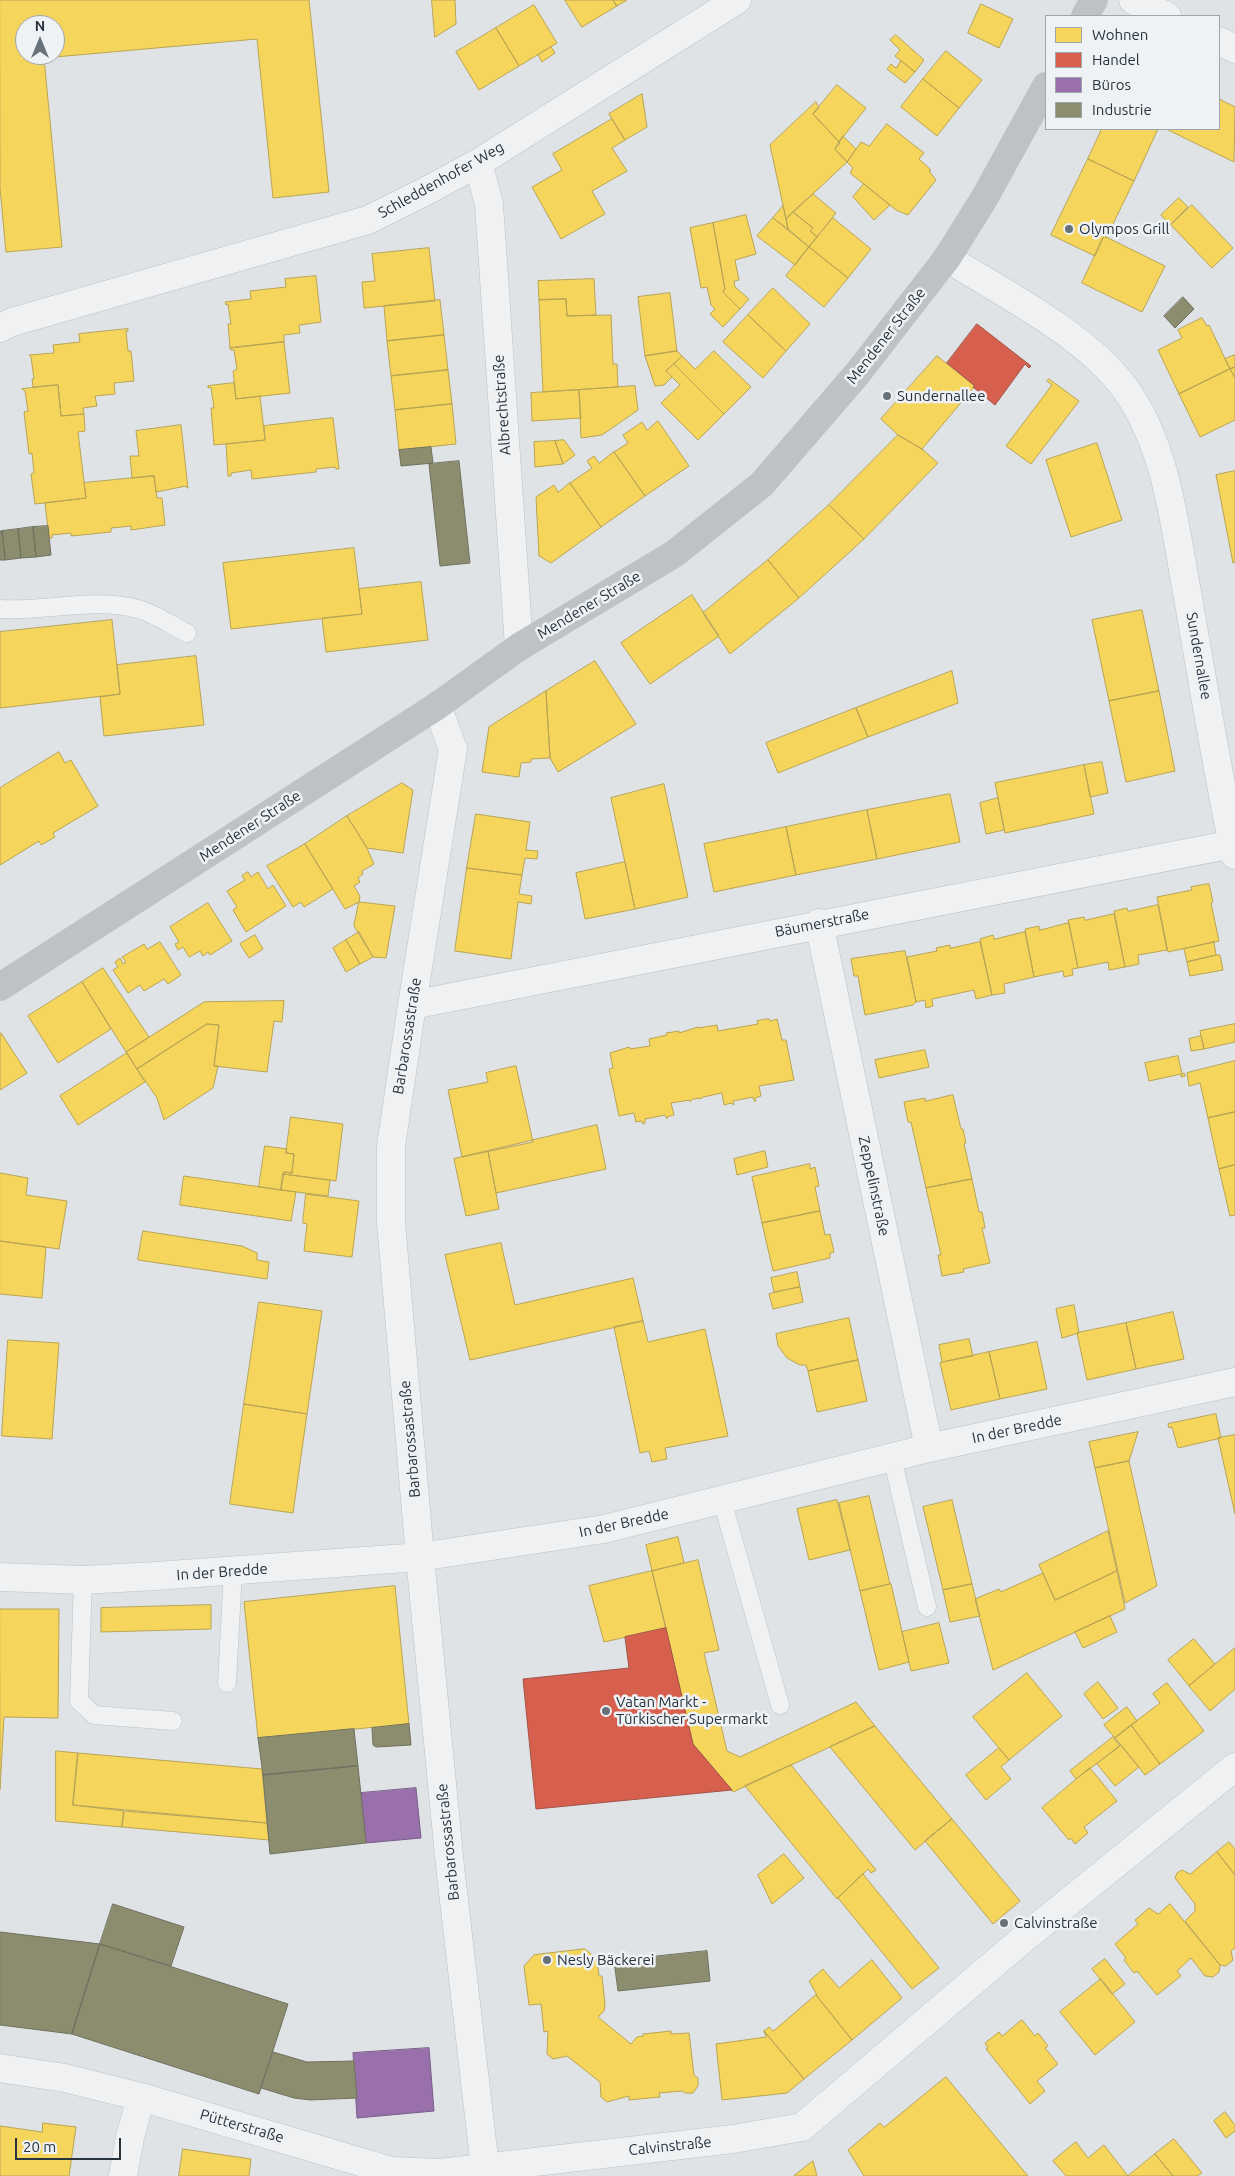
<!DOCTYPE html>
<meta charset="utf-8">
<style>
body{margin:0}
#map{position:relative;width:1235px;height:2176px;overflow:hidden;background:#e0e3e5;font-family:Ubuntu,sans-serif}
canvas{display:block}
.legend{position:absolute;left:1045px;top:15px;width:175px;height:115px;box-sizing:border-box;background:#eef2f5;border:1px solid #9fa6ab;margin:0;padding:6px 9px;list-style:none;font-size:15px;color:#28333d}
.legend li{display:flex;align-items:center;gap:10px;height:25px}
.legend b{width:25px;border:1px solid #9fa6ab}
.north{position:absolute;left:15px;top:15px;width:50px;height:50px;box-sizing:border-box;background:#eef2f5;border:1px solid #9fa6ab;border-radius:50%;rotate:0deg;font-size:14px;font-weight:700;line-height:20px;text-align:center;color:#28333d}
.north::after{content:'';display:block;margin:auto;width:18px;height:22px;background:#687178;clip-path:polygon(50% 0,100% 100%,50% 72%,0 100%)}
.scale{position:absolute;left:15px;top:2138px;width:106px;height:22px;box-sizing:border-box;border:2px solid #28333d;border-top:0;padding-left:6px;font-size:15px;line-height:18px;white-space:nowrap;color:#28333d;-webkit-text-stroke:4px #eef2f5;paint-order:stroke}
</style>
<div id="map">
<canvas width="1235" height="2176"></canvas>
<ul class="legend">
<li><b style="height:14px;background:#f6d55c"></b>Wohnen</li>
<li><b style="height:14px;background:#d6604d"></b>Handel</li>
<li><b style="height:14px;background:#9970ab"></b>Büros</li>
<li><b style="height:14px;background:#8c8c6e"></b>Industrie</li>
</ul>
<div class="north">N</div>
<div class="scale">20 m</div>
</div>
<script>
const context = document.querySelector('canvas').getContext('2d');
context.lineJoin = 'round';
function fill(path, color) { context.fillStyle = color; context.fill(path, 'evenodd'); }
function stroke(path, color, width, dash) { context.strokeStyle = color; context.lineWidth = width; context.lineCap = dash ? 'butt' : 'round'; context.setLineDash(dash || []); context.stroke(path); }
function drawText(font, color, halo, rows, align = 'center') {
  context.font = font + ' Ubuntu,sans-serif'; context.lineWidth = 5; context.setLineDash([]); context.textBaseline = 'middle'; context.strokeStyle = halo; context.fillStyle = color; for (const [text, x, y, turn = 0] of rows) {
    context.save(); context.translate(x, y); context.rotate((+turn || 0) * Math.PI / 180); context.textAlign = isNaN(turn) ? turn : align; if (halo) context.strokeText(text, 0, 0); context.fillText(text, 0, 0); context.restore();
  }
}
const homes = new Path2D(`
 M0,0h309l20,192 -56,6 -16,-159 -213,19 18,189 -56,5 -6,-64zM25,25h30v30h-30z
 M432,0h23l1,24 -21,13z
 M565,0h48l4,6 -35,21z
 M613,0h14l-10,6z
 M981,4l32,15 -14,29 -31,-15z
 M534,5l23,38 -38,23 -23,-38z
 M496,28l23,38 -40,24 -23,-38z
 M896,35l28,25 -9,12 -20,-16 5,-6 -10,-10z
 M551,47l4,6 -13,9 -4,-7z
 M946,51l36,29 -23,28 -36,-29z
 M901,61l14,11 -10,11 -18,-14 4,-5 5,4z
 M923,79l36,29 -22,28 -36,-29z
 M837,85l29,23 -27,34 -26,-28z
 M642,94l5,33 -22,13 -16,-26z
 M1219,99l16,8 -1,55 -68,-33h53z
 M816,102l3,6 -6,6 27,29 -5,6 12,13 -61,57 -16,-74z
 M612,119l13,21 -13,8 15,23 -35,20 13,23 -44,25 -29,-52 30,-17 -9,-16z
 M887,124l37,29 -5,6 12,11 -2,1 7,9 -28,35 -12,-5 -46,-37 3,-5 -6,-6 14,-20 8,4z
 M1102,129h56l-24,52 -46,-22z
 M843,136l13,13 -9,13 -12,-13z
 M1088,159l46,22 -28,57 -2,-2 -9,20 -44,-21z
 M864,184l26,21 -16,15 -21,-23z
 M813,194l23,19 -19,24 -7,-6 3,-3 -20,-16z
 M1179,198l9,9 -18,18 -9,-10z
 M1192,205l41,43 -21,20 -41,-43z
 M783,206l3,13 2,10 -15,-11z
 M793,212l20,16 -3,3 7,6 -8,10 -21,-18 -2,-10z
 M746,215l10,39 -21,6 4,20 -5,1 1,6 14,12 -9,10 -17,-17 2,-3 -12,-66z
 M773,218l36,29 -14,18 -38,-29z
 M833,218l38,31 -23,29 -39,-31z
 M713,223l12,66 -2,3 17,17 -17,18 -13,-13 5,-5 -4,-4 -4,-18 -6,1 -11,-60z
 M1104,236l61,30 -23,46 -60,-29z
 M809,247l39,31 -24,29 -38,-31z
 M429,248l6,53 -71,7 -2,-26 13,-1 -3,-27z
 M316,276l5,46 -22,3 1,8 -16,2v7l-54,6 -2,-24h3l-3,-20 -2,1 -1,-3 26,-3 -1,-8 36,-4 -1,-8z
 M594,279l2,36 -29,1 -1,-17 -27,1 -1,-19z
 M773,288l37,36 -24,27 -38,-36z
 M670,293l7,58 -32,5 -7,-59z
 M566,299l1,17 44,-1 2,49h4l1,23 -75,5 -4,-92z
 M440,300l4,35 -57,6 -3,-35z
 M748,315l38,36 -23,27 -40,-36z
 M1202,318l5,8 2,-1 21,44 -51,25 -21,-44 24,-12 -4,-8z
 M128,329v2h-2l2,20h3l3,30 -20,2 1,11 -20,2 2,10 -14,2 1,6 -23,2 -3,-31 -25,2 -1,-8h2l-3,-22 -2,-2 25,-2 -1,-8 27,-3 -1,-8z
 M444,335l4,35 -57,6 -4,-35z
 M284,342l6,51 -54,6 -3,-28 4,-2 -3,-19h-3l-1,-2z
 M677,351l5,5 -16,15 6,6 -8,8 -9,1 -10,-30z
 M714,351l37,36 -27,27 -50,-50 8,-8 13,13z
 M1235,355v12l-5,2 -5,-10z
 M937,356l38,30 -53,63 -24,-14 -17,-16z
 M674,364l50,50 -26,26 -37,-37 19,-18 -14,-14z
 M1235,367v10l-5,-8z
 M1230,369l5,9v42l-35,17 -21,-43z
 M448,370l4,34 -57,6 -4,-34z
 M1049,379l30,22 -48,63 -25,-18 46,-61 -5,-4z
 M234,383l2,16 24,-3 5,44 -51,5 -3,-37h3l-3,-21 -3,1v-2z
 M58,385l3,31 23,-2 1,17 -7,1 8,66 -51,6 -4,-30 3,-1 -2,-20 -3,1 -5,-42 4,-1 -3,-20 -3,-2z
 M635,386l3,24 -36,25 -21,3 -2,-48z
 M579,390l2,28 -49,3 -1,-28z
 M452,404l4,40 -57,6 -4,-40z
 M333,418l6,51h-3l-1,-2 -19,2v3l-64,7 -1,-9 -20,3v3h-3l-2,-32 39,-4 -1,-14z
 M658,421l31,45 -44,30 -31,-44 14,-9 -5,-8 19,-13 5,8z
 M181,425l7,63h-1l-1,-2 -30,6 -2,-16 -22,2 -2,-22h9l-3,-25z
 M898,435l24,14 16,14 -74,76 -35,-34z
 M564,440l11,15 -12,9 -8,-23z
 M555,441l8,23 -28,3 -1,-25z
 M1097,443l25,77 -51,17 -25,-77z
 M614,452l31,44 -44,31 -31,-44 22,-15 -5,-7 7,-5 5,7z
 M1235,471v91l-2,1 -17,-88z
 M154,476l3,22h5l3,27 -34,5v-4l-20,2v4l-40,4v-3l-19,2v3h-3l-4,-35 41,-5 -2,-15z
 M570,483l31,44 -50,36 -12,-7 -3,-59 18,-12 4,7z
 M829,505l35,34 -65,59 -31,-38z
 M354,548l8,66 -131,15 -8,-66z
 M768,560l31,38 -69,56 -27,-41z
 M421,582l7,58 -102,12 -4,-34 40,-4 -3,-25z
 M692,595l27,41 -69,48 -29,-41z
 M1142,610l17,81 -50,10 -17,-81z
 M112,620l8,74 -120,14v-76z
 M196,656l8,69 -100,11 -4,-39 20,-3 -3,-29z
 M595,661l41,63 -78,48 -8,-14 -4,-67z
 M952,671l6,32 -90,34 -12,-29z
 M546,691l4,67 -19,1v3l-10,1 -2,14 -37,-5 7,-45z
 M1159,691l16,80 -49,11 -17,-81z
 M856,708l12,29 -90,36 -12,-30z
 M59,752l6,11 6,-3 27,46 -45,27 2,4 -14,8 -2,-4 -39,24v-77z
 M1102,762l6,31 -18,4 -6,-32z
 M1084,765l10,49 -89,19 -10,-50z
 M402,783l11,7 -10,63 -36,-5 -20,-32z
 M664,784l24,113 -53,12 -24,-111z
 M950,794l10,48 -83,17 -10,-49z
 M998,798l6,32 -18,4 -6,-31z
 M867,810l10,49 -81,16 -10,-48z
 M476,814l54,8 -4,28 12,1 -1,8 -12,-1 -3,17 -55,-7z
 M347,816l20,32 7,16 -12,7 1,3 -5,4 2,4 -6,4 6,10 -1,6 -14,7 -40,-65z
 M786,827l10,48 -82,17 -10,-48z
 M305,844l28,45 -29,18 -3,-5 -8,5 -26,-41z
 M625,862l10,47 -50,10 -9,-46z
 M467,868l55,7 -3,19 13,2 -1,8 -13,-2 -7,57 -56,-8z
 M248,872l3,5 7,-5 10,17 5,-4 13,21 -40,26 -13,-22 4,-3 -10,-16 18,-11 -3,-4z
 M1209,884l4,18 -2,1 8,38 -51,11 -11,-55 35,-7 -1,-3z
 M359,902l36,4 -9,52 -13,-1 -19,-31z
 M208,903l24,38 -22,14 -2,-3 -5,4 -3,-5 -11,6 -6,-10 -5,3 -3,-6 4,-2 -9,-15z
 M1158,905l9,45 -29,5 1,9 -14,3 -11,-56 13,-3 1,3z
 M1114,914l11,53 -16,3 -1,-8 -30,6 -10,-48 16,-3 1,3z
 M1069,923l9,45 -6,1 1,6 -9,2 -1,-6 -29,6 -9,-48 14,-3v4z
 M359,932l14,25 -13,7 -14,-24z
 M1025,932l9,45 -30,7 1,9 -13,2 -12,-56 13,-4 1,4z
 M255,935l8,14 -14,9 -9,-14z
 M346,940l14,24 -14,8 -13,-24z
 M160,942l21,33 -13,9 -4,-5 -20,12 -4,-6 -12,8 -15,-23 5,-3 -3,-5 5,-4 3,6 3,-2 -4,-5 22,-13 3,5z
 M980,942l12,53 -16,4 -2,-9 -42,9 1,7 -7,2 -1,-8 -9,2 -9,-45 30,-6 -1,-3 14,-3v3z
 M1214,942l2,13 -29,7 -3,-13z
 M905,951l11,51 -3,3 -48,10 -7,-39h-4l-3,-17z
 M1216,955h4l3,15 -33,6 -3,-14z
 M103,968l46,69 -23,15 -44,-70z
 M82,982l29,47 -53,34 -30,-47z
 M284,1001l-2,21 -8,-1 -7,51 -53,-6 5,-41 -12,-1 -70,45 -11,-17 78,-50z
 M769,1019l1,2 7,-2 5,21h4l8,40 -35,6 2,10 -6,2 1,3h-2l-1,-4 -20,4 1,4 -3,-2 -7,2 -2,-12 -19,4 -2,2v-1l-8,1 -3,3v-2l-19,3 3,12 -7,2v2l-2,-4 -20,4v4l-2,1 -1,-3 -6,1 -2,-9 -15,3 -10,-47 4,-1 -3,-15 19,-6 1,2 20,-3 -1,-7 18,-4 -1,-2 13,-2v2l19,-6v1l19,-3 1,6 40,-7 -1,-3z
 M207,1024l12,1 -5,41h4l-5,22 -49,32 -7,-22 -20,-29z
 M1235,1024v18l-31,7 -4,-18z
 M1,1033l26,40 -27,17v-56z
 M1201,1036l3,13 -13,2 -2,-12z
 M925,1050l4,17 -50,11 -4,-18z
 M127,1053l18,29 -67,43 -18,-29z
 M1178,1056l4,18 2,-1 1,3 -4,1v-3l-32,7 -4,-18z
 M1235,1061v51l-27,6 -8,-35 -11,3 -2,-13z
 M516,1066l17,76 -71,15 -14,-67 40,-8 -2,-9z
 M953,1095l8,34h2l3,14 -2,1 8,35 -46,9 -15,-66h-3l-4,-20 21,-4v3z
 M1235,1112v53l-16,4 -11,-51z
 M291,1117l52,7 -7,57 -53,-7 1,-2 8,1 2,-19 -8,-1z
 M597,1125l9,44 -110,24 -8,-42z
 M265,1146l22,3 -1,4 8,1 -2,19 -8,-1 -3,18 -22,-3z
 M488,1151l11,58 -33,7 -12,-57z
 M765,1151l3,16 -31,8 -3,-16z
 M810,1164v5l5,-2 4,19 -4,1 5,24 -58,12 -10,-46z
 M1235,1165v50l-5,1 -11,-47z
 M0,1173l28,5 -2,17 41,6 -8,48 -59,-8z
 M283,1174l47,6 -2,16 -47,-6z
 M184,1176l112,16 -5,29 -111,-16z
 M972,1179l7,33h3l3,16h-3l8,35 -27,6 1,3 -22,4 -4,-21h3l-15,-67z
 M306,1194l53,7 -7,56 -48,-6 3,-27 -4,-1z
 M820,1211l5,24 5,-1 4,18 -4,1v5l-57,13 -11,-48z
 M143,1231l99,15 15,7v7l12,2 -2,17 -129,-19z
 M0,1241l46,6 -4,51 -42,-4z
 M501,1243l14,62 118,-27 10,43 -173,39 -25,-105z
 M797,1272l3,15 -26,5 -3,-14z
 M800,1287l3,15 -30,7 -4,-15z
 M259,1302l63,9 -15,103 -63,-10z
 M1074,1305l5,28 -17,5 -6,-29z
 M1173,1312l11,47 -48,10 -10,-46z
 M849,1318l9,42 -50,11 -2,-6h-6l-13,-7 -9,-12 -2,-12z
 M643,1321l5,21 57,-13 23,107 -63,12 2,11 -15,3 -3,-11 -9,2 -26,-126z
 M1126,1323l10,46 -49,11 -10,-47z
 M969,1339l4,17 -31,6 -3,-17z
 M8,1340l51,3 -7,96 -50,-3z
 M1037,1342l10,47 -47,10 -11,-47z
 M989,1352l11,47 -49,11 -11,-47z
 M858,1360l9,41 -50,11 -9,-41z
 M244,1404l63,10 -14,99 -63,-9z
 M1216,1414l5,24 -43,10 -6,-21 -3,1 -1,-4z
 M1138,1432l-9,29 -34,7 -6,-26z
 M1235,1435v79l-17,-76z
 M1129,1461l28,125 -32,17 -30,-135z
 M869,1496l21,88 -30,7 -21,-88z
 M837,1500l13,50 -41,10 -12,-51z
 M952,1500l20,84 -29,6 -20,-83z
 M1108,1531l9,40 -62,29 -16,-35z
 M678,1537l6,26 -32,8 -6,-26z
 M698,1560l21,90 -15,3 23,98 13,6 116,-55 19,24 -142,66 -40,-48 -41,-173z
 M652,1571l14,57 -62,14 -15,-56z
 M1117,1571l8,38 -132,61 -18,-71 24,-10 2,3 42,-19 12,27z
 M891,1584l18,78 -30,8 -19,-79z
 M972,1584l8,32 -30,6 -7,-32z
 M395,1586l14,138 -151,14 -14,-136z
 M211,1605v24l-110,3v-24z
 M0,1609h59l-1,109 -54,-1 -4,72z
 M1110,1616l7,16 -34,16 -8,-16z
 M939,1623l10,40 -38,8 -9,-39z
 M1194,1639l21,25 -26,22 -21,-26z
 M1235,1648v41l-25,22 -21,-25z
 M1027,1673l35,43 -53,44 -36,-43z
 M1098,1682l20,26 -15,11 -19,-25z
 M1167,1683l37,48 -44,33 -29,-39 29,-22 -7,-9z
 M1127,1707l10,14 -22,17 -11,-13z
 M1131,1725l29,39 -15,11 -30,-37z
 M875,1726l77,93 -37,31 -85,-103z
 M1113,1737l7,9 -44,33 -6,-8z
 M1121,1745l18,22 -24,19 -18,-22z
 M999,1748l10,12 -8,7 10,12 -25,21 -20,-25z
 M56,1751l22,2 -5,52 51,6 -2,16 -66,-6z
 M78,1753l184,16 5,54 -194,-18z
 M791,1765l85,105 -5,3 -3,-4 -31,30 -92,-113z
 M1090,1768l27,33 -33,26 4,6 -13,11 -4,-6 -2,2 -27,-32z
 M124,1811l143,12 2,17 -147,-13z
 M952,1819l68,82 -27,23 -68,-83z
 M1229,1842l6,7v26l-18,-23z
 M1217,1852l18,23v73l-4,3 2,9 -7,6 -6,-1 -35,-44 10,-10v-7l-20,-26 2,-5 5,-3 8,4z
 M784,1854l20,24 -32,26 -14,-29z
 M863,1874l76,94 -27,21 -74,-91z
 M1170,1904l50,61 -1,7 -6,5 -8,-1 -14,-18 -14,13 4,5 -24,19 -20,-24 -3,2 -10,-13 2,-2 -11,-14 23,-20 -3,-4 14,-12 9,6z
 M585,1949l12,10 2,17h3l3,28 -1,7 -6,6 33,27 6,-7 6,-1v-2l28,-3v3l18,-1 5,42 4,3v8l-5,7h-8l-3,-2 -23,2 1,4 -31,3v-4l-22,6 -6,-5 -1,-15 -33,-26 -14,3 -6,-5 1,-23 -4,1 -3,-28 -12,1 -5,-39 10,-11z
 M1105,1959l20,25 -13,10 -20,-25z
 M872,1960l30,38 -50,42 -36,-45h1l-8,-14 14,-12 16,19z
 M1101,1979l34,43 -40,33 -35,-43z
 M816,1995l36,45 -48,39 -40,-48 5,-4 4,4z
 M1022,2020l13,16 3,-3 10,13 -3,2 13,16 -21,17 8,10 -15,13 -44,-55 2,-1 -3,-5 14,-11 3,4z
 M764,2031l40,48 -17,14 -65,7 -6,-56 50,-7z
 M946,2077l67,81 15,18h-164l-16,-26 32,-27 4,4z
 M1225,2112l10,13v6l-9,7 -12,-17z
 M43,2123l33,4 -7,49h-69v-50l42,6z
 M1174,2139l28,34 -5,3h-24l-18,-22z
 M1076,2142l12,16 16,-13 24,31h-62l-13,-15z
 M183,2149l68,10 -2,17h-70z
 M1155,2154l18,22h-45z
 M813,2161l4,15h-23z`);
const shops = new Path2D(`
 M977,324l54,42 -2,2 -4,-4 -30,41 -22,-18 2,-1 -28,-23z
 M666,1628l27,116 39,46 -196,19 -13,-130 106,-11 -4,-31z`);
const offices = new Path2D(`
 M416,1788l5,50 -55,5 -5,-50z
 M429,2048l5,63 -77,7 -4,-65z`);
const industry = new Path2D(`
 M1183,297l11,12 -19,19 -11,-12z
 M431,447l2,16 -32,3 -2,-16z
 M459,461l11,102 -30,3 -11,-102z
 M48,526l3,29 -15,2 -3,-30z
 M33,527l3,30 -15,1 -3,-29z
 M18,529l3,29 -16,2 -3,-29z
 M0,531h2l3,29h-5z
 M409,1724l2,21 -35,2 -3,-2 -1,-17z
 M354,1729l4,37 -95,9 -5,-37z
 M358,1766l8,77 -96,11 -7,-79z
 M113,1904l71,23 -13,39 -71,-22z
 M0,1932l100,12 -28,90 -72,-9z
 M100,1944l188,60 -29,90 -187,-60z
 M707,1951l3,30 -92,10 -4,-30z
 M273,2052l34,10 47,-1 3,37 -47,2 -16,-2 -33,-10z`);
const lane = new Path2D(`
 M0,609c46,3 92,-12 138,0 17,4 34,17 49,24
 M892,1457l35,150
 M722,1500l58,205
 M83,1580l-4,121 15,14 79,6
 M227,1683l6,-112`);
const street = new Path2D(`
 M1133,0l34,16
 M1219,41l16,8
 M478,163l11,41 30,443
 M947,258c56,35 141,78 179,132 40,56 48,131 60,197 16,89 30,179 49,268
 M0,328l12,-6 356,-102 58,-29 52,-28 259,-163
 M437,706l16,43 -41,256 -21,141v77l29,334 30,309 36,310
 M819,923l110,525
 M412,1005l821,-161
 M0,1577l83,3 73,-4 264,-19 184,-28 325,-81 306,-66
 M0,2068l65,10 76,19 250,74 49,2 293,-34 69,-12 227,-193 206,-167
 M123,2176l7,-39 11,-40`);
const secondary = new Path2D(`
 M1085,16l9,-16
 M0,987l437,-281 82,-59 155,-93 88,-70 95,-110 90,-116 38,-61 61,-111`);
const markers = [
 [1069,229,5,"#687178"],
 [887,396,5,"#687178"],
 [606,1711,5,"#687178"],
 [1004,1923,5,"#687178"],
 [547,1960,5,"#687178"]
];
const streetNames = [
 ["Schleddenhofer Weg",441,180,-29],
 ["Mendener Straße",886,336,-52],
 ["Albrechtstraße",502,405,-94],
 ["Mendener Straße",589,605,-31],
 ["Sundernallee",1199,656,80],
 ["Mendener Straße",250,826,-33],
 ["Bäumerstraße",822,923,-11],
 ["Barbarossastraße",407,1036,-81],
 ["Zeppelinstraße",874,1186,78],
 ["In der Bredde",1017,1429,-12],
 ["Barbarossastraße",410,1439,-95],
 ["In der Bredde",624,1523,-12],
 ["In der Bredde",222,1572,-4],
 ["Barbarossastraße",448,1842,-96],
 ["Pütterstraße",242,2126,16],
 ["Calvinstraße",670,2146,-6]
];
const poiNames = [
 ["Olympos Grill",1079,229],
 ["Sundernallee",897,396],
 ["Vatan Markt -",616,1702],
 ["Türkischer Supermarkt",616,1719],
 ["Calvinstraße",1014,1923],
 ["Nesly Bäckerei",557,1960]
];
fill(homes, '#f6d55c');
stroke(homes, '#b8a453', 1);
fill(shops, '#d6604d');
stroke(shops, '#a25248', 1);
fill(offices, '#9970ab');
stroke(offices, '#775e8a', 1);
fill(industry, '#8c8c6e');
stroke(industry, '#6e715f', 1);
stroke(lane, '#bec1c3', 19);
stroke(street, '#bec1c3', 29);
stroke(lane, '#f0f1f2', 18);
stroke(street, '#f0f1f2', 28);
stroke(secondary, '#bec2c5', 28);
for (const [x, y, r, color] of markers) { const dot = new Path2D(); dot.arc(x, y, r, 0, 2 * Math.PI); context.fillStyle = color; context.fill(dot); stroke(dot, '#eef2f5', 2); }
drawText('15px', '#28333d', '#eef2f5', streetNames);
drawText('15px', '#28333d', '#eef2f5', poiNames, 'left');
</script>
